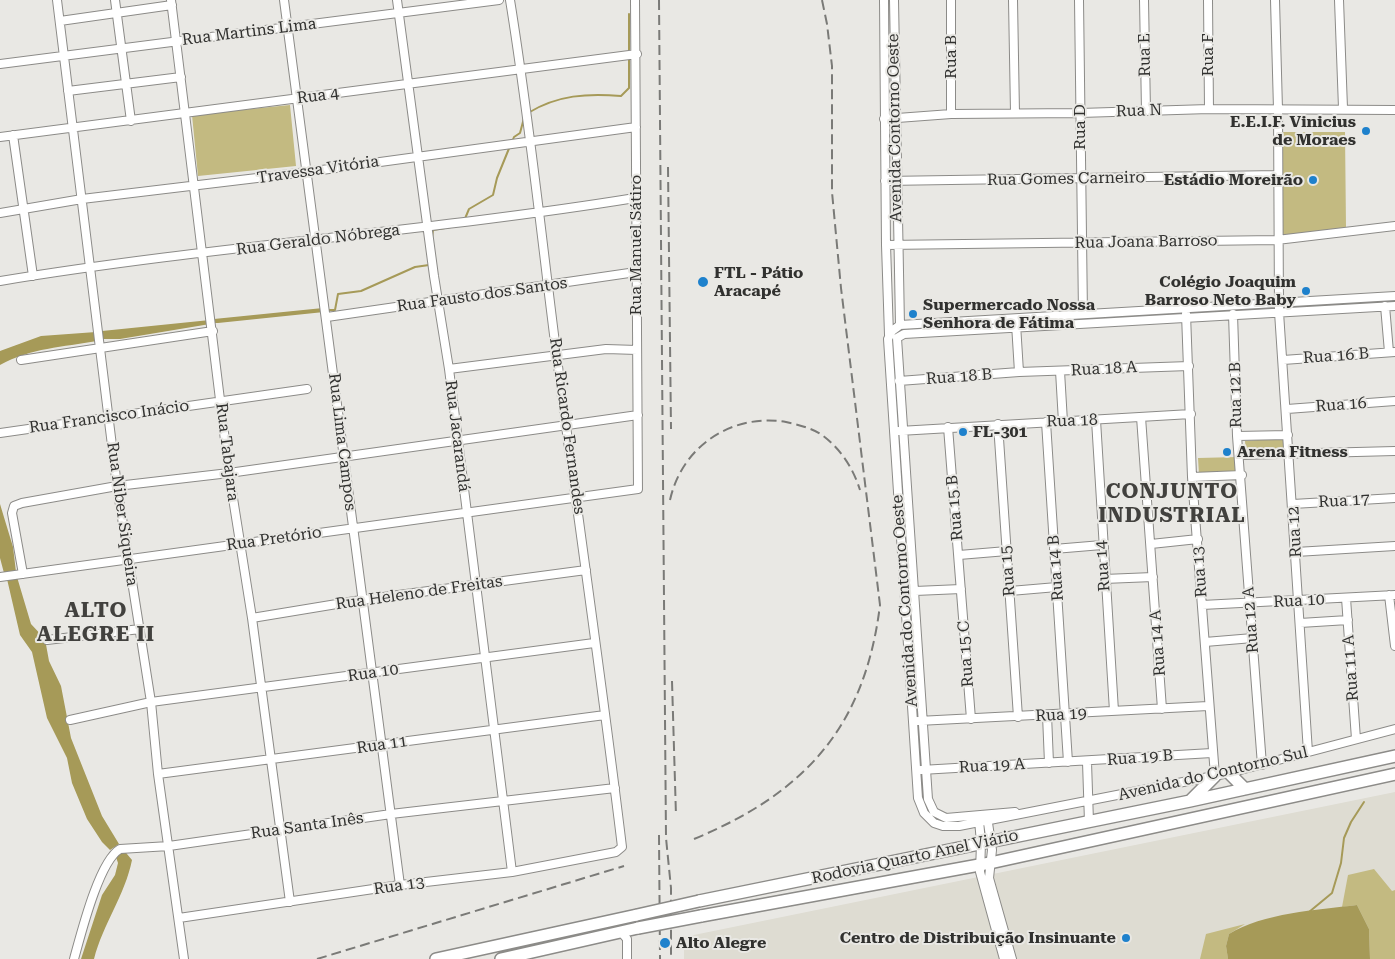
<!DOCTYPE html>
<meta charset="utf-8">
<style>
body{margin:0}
canvas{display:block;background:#e9e8e4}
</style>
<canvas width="1395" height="959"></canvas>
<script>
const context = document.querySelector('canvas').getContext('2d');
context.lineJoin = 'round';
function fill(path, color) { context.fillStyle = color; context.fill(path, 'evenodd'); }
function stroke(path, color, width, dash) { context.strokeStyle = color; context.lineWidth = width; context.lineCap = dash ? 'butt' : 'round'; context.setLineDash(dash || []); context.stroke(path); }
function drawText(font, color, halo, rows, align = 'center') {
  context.font = font + ' "Roboto Serif",serif'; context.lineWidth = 4; context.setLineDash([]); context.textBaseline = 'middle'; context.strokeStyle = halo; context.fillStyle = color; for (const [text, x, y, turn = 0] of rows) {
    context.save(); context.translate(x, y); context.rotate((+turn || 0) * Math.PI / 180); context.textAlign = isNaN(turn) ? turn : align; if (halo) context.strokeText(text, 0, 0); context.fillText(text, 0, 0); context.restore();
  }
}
const built = new Path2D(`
 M1395,792v167h-711v-22z`);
const green = new Path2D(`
 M290,105l6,61 -98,10 -6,-61z
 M1280,132h65l1,96 -60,8 -5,-4z
 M1283,438l1,13 -38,2 -1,-12z
 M1238,457l1,16 -40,2 -1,-17z
 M1374,869l18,22 3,-1v69h-25l-1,-30 -12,-24 -15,2 6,-32z
 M1245,924l-16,10 -3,12 2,13h-28l6,-25z`);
const water = new Path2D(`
 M323,308l1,4 -106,11h-3l-1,-4z
 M210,320v4l-90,15h-17l-1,-8z
 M96,332l1,9c-34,6 -66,7 -97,24v-14l41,-15z
 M0,504l13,43 3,25 -12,1 -4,-15z
 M17,577l14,47 14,15 4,22 12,25 10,52 31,78 17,28 -9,6 -8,-8 -15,-23 -15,-36 -5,-25 -20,-40 -15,-66 -12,-17 -13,-56z
 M122,848l10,12c-7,35 -29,64 -38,99h-13l21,-64 13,-20 3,-12 -3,-9z
 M1357,905l12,24 1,30h-142l-2,-13 3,-12c34,-21 88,-24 128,-29z`);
const stream = new Path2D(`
 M629,54v-40
 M528,113c29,-18 60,-20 93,-17l8,-8v-29
 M512,142l2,-5 6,-4 4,-15
 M464,221l5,-12 24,-14 4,-17 13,-32
 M432,238l1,-8 30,-5
 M327,310h8l3,-16 23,-3 54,-24 14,-2
 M1309,912l23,-19 9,-30 3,-25 7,-16 13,-20`);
const minor = new Path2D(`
 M57,0l60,486 34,216 7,72 26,185
 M115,0l16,121
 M171,0l58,473 23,145 38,284
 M284,0l116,885
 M397,0l37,276 15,93 63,503
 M884,0l2,245 3,90
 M894,0l6,325
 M1013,0l2,113
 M1079,0l4,314
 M1144,0l2,111
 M1208,0l1,109
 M1275,0l3,109 1,203 29,440
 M1339,0l4,108
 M60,21l112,-16
 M0,64l499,-64
 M68,91l113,-14
 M951,114v-114
 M884,119l67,-5 129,-1 129,-4 186,1
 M13,135l20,141
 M0,137l637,-83
 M885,181l393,-6
 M0,213l82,-14 225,-27 329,-45
 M886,245l391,-5 118,-14
 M0,281c211,-35 425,-49 635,-83
 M1395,296l-495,29 -8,6 -4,8 30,459 6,15 10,10 9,3h16l270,-53 166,-44
 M1385,306l4,46
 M1186,314l6,163 23,299
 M1233,314l4,122 25,329
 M327,317l309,-45
 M1016,324l3,48
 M21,360l192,-29
 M1283,360l112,-8
 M449,369l157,-20 31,1
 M1060,371l3,51
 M899,381l120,-9 170,-6
 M1287,409l108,-8
 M1141,417l21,292
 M1096,420l18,291
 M1046,422l22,340
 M998,424l20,293
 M948,427l23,292
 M899,431l292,-17
 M0,433l307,-44
 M1237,436l51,-1
 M1240,455l155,-4
 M1192,477l50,-2
 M1293,504l102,-6
 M1151,544l47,-5
 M1054,549l48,-4
 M1296,552l99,-6
 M959,555l48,-4
 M23,574l-11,-61 2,-7 8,-3 95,-17 112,-13 409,-58
 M0,577l638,-88 -3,-489
 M1104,579l49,-2
 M915,591l46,-2
 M1010,591l47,-4
 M1389,595l6,51
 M1346,598l10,141
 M1202,605l193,-10
 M252,618l109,-18 225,-30
 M1300,623l48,-3
 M47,640l93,-11
 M1205,642l48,-4
 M1047,715l2,48
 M70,720l81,-18 443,-59
 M918,721l290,-15
 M1087,762l2,60
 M921,770l291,-17
 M158,774l447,-59
 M1015,812l-69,6 -12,-6 -6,-13 -31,-461 7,-4 491,-28
 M987,816l5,34 -3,28 23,81
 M979,820l2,23 -1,29 24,87
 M179,918l221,-33 112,-13 104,-20 6,-5c-17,-140 -37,-281 -56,-421 -20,-142 -33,-285 -56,-426
 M621,932l6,7v20
 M74,959c7,-25 25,-98 46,-110l49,-3 222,-32 224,-26`);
const highway = new Path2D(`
 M1229,773l16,16
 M1190,801l25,-25
 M699,901l491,-100 205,-45
 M701,916l289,-53 405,-89
 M436,959l201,-44
 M501,959l137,-31`);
const rail = new Path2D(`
 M659,0l7,838 5,50v71
 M668,167l3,262
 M670,500c12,-54 62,-87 116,-78 13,3 26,6 36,13 19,14 31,33 38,55
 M672,681l4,135
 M659,835l1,124
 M694,839c111,-46 171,-112 186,-234l-39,-317 -9,-96v-126l-5,-42 -5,-24
 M317,959l307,-93`);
const highwayBridge = new Path2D(`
 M637,915l62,-14
 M638,928l63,-12`);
const markers = [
 [1366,131,5,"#1e81cc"],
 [1313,180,5,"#1e81cc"],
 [703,282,6,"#1e81cc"],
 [1306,291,5,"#1e81cc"],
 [913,314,5,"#1e81cc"],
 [963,432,5,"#1e81cc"],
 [1227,452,5,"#1e81cc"],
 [1126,938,5,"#1e81cc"],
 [665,943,6,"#1e81cc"]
];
const streetNames = [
 ["Rua Martins Lima",249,32,-7],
 ["Rua E",1145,55,-91],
 ["Rua F",1208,55,-90],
 ["Rua B",951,57,-90],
 ["Rua 4",318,96,-7],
 ["Rua N",1139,111,-2],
 ["Rua D",1080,127,-90],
 ["Avenida Contorno Oeste",895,128,-91],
 ["Travessa Vitória",318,170,-8],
 ["Rua Gomes Carneiro",1066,179,-1],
 ["Rua Geraldo Nóbrega",318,240,-7],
 ["Rua Joana Barroso",1146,242,-1],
 ["Rua Manuel Sátiro",636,245,-90],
 ["Rua Fausto dos Santos",482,295,-8],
 ["Rua 16 B",1336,356,-4],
 ["Rua 18 A",1104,369,-3],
 ["Rua 18 B",959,377,-4],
 ["Rua 12 B",1236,395,-91],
 ["Rua 16",1341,405,-4],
 ["Rua Francisco Inácio",109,417,-8],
 ["Rua 18",1072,421,-2],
 ["Rua Ricardo Fernandes",567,426,82],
 ["Rua Jacarandá",457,436,83],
 ["Rua Lima Campos",342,442,83],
 ["Rua Tabajara",227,452,83],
 ["Rua 17",1344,501,-3],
 ["Rua 15 B",955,508,-95],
 ["Rua Niber Siqueira",122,514,82],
 ["Rua 12",1295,532,-93],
 ["Rua Pretório",274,539,-8],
 ["Rua 14",1103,566,-94],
 ["Rua 14 B",1056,568,-94],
 ["Rua 15",1008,571,-94],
 ["Rua 13",1200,572,-94],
 ["Rua Heleno de Freitas",419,593,-8],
 ["Avenida do Contorno Oeste",905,601,-94],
 ["Rua 10",1299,601,-3],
 ["Rua 12 A",1251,620,-94],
 ["Rua 14 A",1158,643,-94],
 ["Rua 15 C",966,654,-94],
 ["Rua 11 A",1351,668,-94],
 ["Rua 10",373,673,-8],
 ["Rua 19",1061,715,-3],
 ["Rua 11",382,745,-8],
 ["Rua 19 B",1140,758,-4],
 ["Rua 19 A",992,766,-3],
 ["Avenida do Contorno Sul",1213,774,-13],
 ["Rua Santa Inês",307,826,-8],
 ["Rodovia Quarto Anel Viário",915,857,-12],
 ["Rua 13",399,886,-8]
];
const poiNames = [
 ["E.E.I.F. Vinicius",1356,122,"right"],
 ["de Moraes",1356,140,"right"],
 ["Estádio Moreirão",1303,180,"right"],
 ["FTL - Pátio",714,273],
 ["Aracapé",714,291],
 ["Colégio Joaquim",1296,282,"right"],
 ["Barroso Neto Baby",1296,300,"right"],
 ["Supermercado Nossa",923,305],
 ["Senhora de Fátima",923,323],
 ["FL-301",973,432],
 ["Arena Fitness",1237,452],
 ["Centro de Distribuição Insinuante",1116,938,"right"],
 ["Alto Alegre",676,943]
];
const districtNames = [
 ["CONJUNTO",1172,492],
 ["INDUSTRIAL",1172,516],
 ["ALTO",96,611],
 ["ALEGRE II",96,635]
];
fill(built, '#dedcd2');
fill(green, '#c3ba81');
fill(water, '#a69a58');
stroke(stream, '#a69a58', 2);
stroke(minor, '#8c8b88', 10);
stroke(highway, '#8c8b88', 14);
stroke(minor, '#fff', 8);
stroke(highway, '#fff', 11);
stroke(rail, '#7a7a77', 2, [10, 5]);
stroke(highwayBridge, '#8c8b88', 14, []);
stroke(highwayBridge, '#fff', 11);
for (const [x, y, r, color] of markers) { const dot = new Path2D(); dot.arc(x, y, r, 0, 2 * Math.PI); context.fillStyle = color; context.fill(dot); stroke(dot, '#e9e8e4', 2); }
drawText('16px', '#31312f', '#e9e8e4', streetNames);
drawText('bold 16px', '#31312f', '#e9e8e4', poiNames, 'left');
context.letterSpacing = '1px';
drawText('bold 21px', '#42413e', '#e9e8e4', districtNames);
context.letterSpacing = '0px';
</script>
